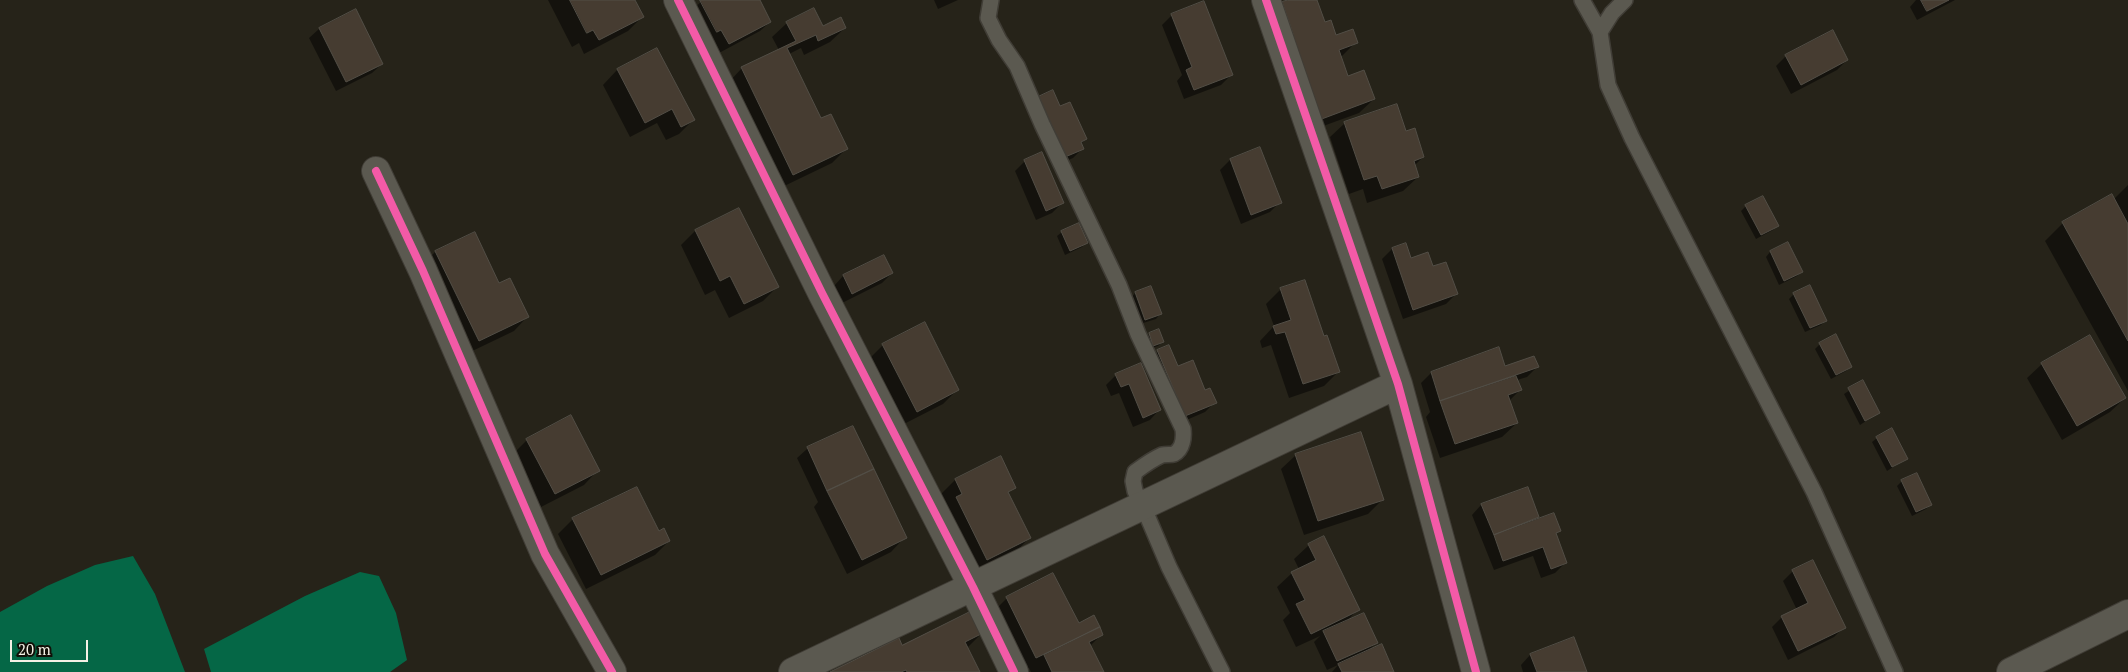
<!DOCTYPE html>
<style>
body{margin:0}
#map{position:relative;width:2128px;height:672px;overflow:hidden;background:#262319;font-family:"PT Serif",serif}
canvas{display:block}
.scale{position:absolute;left:10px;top:640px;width:78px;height:22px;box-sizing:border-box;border:2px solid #f4f1e5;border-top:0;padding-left:6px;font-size:15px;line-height:18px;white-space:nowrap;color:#f4f1e5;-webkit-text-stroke:4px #110f07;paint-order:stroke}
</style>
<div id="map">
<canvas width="2128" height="672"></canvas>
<div class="scale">20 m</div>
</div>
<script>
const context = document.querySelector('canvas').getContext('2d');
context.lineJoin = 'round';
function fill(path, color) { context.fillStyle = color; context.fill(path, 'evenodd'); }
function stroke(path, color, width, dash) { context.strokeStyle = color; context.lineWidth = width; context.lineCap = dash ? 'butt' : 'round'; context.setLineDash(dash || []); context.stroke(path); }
const forest = new Path2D(`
 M133,556l22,38 30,78h-185v-60l47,-26 48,-21z
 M360,572l19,4 17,37 11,47 -17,12h-179l-7,-23 101,-53z`);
const shadow = new Path2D(`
 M548,0h85l9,17 -14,14 -44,23 -5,-11 -7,4z
 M703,0h55l12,22 -10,9 -41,22 -28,-42z
 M934,0h24l-20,9z
 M1291,0h24l9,24 11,12 21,6 -16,16 7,19 27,22 -15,14 -55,20 -36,-115 15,-15z
 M1916,0h39l-38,20 -7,-13z
 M1172,15l59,60 -10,10 -37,14 -7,-18 5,-6 -20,-50z
 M787,23l58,5 -15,14 -26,13 -3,-7 -12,6 31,66 26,29 -14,14 -54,26 -50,-106 14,-15 37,-18 -7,-13z
 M319,29l63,35 -10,9 -36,18 -27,-53z
 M657,50l36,70 -14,14 -13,6 -9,-17 -27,14 -27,-52 14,-15z
 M1786,56l61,4 -10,10 -46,24 -15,-28z
 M1060,108l25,31 -4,5 2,4 -10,10 -18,8z
 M1345,123l61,10 17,24 -9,9 4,11 -15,14 -36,12 -4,-14 -14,5 -19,-57z
 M1260,149l20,53 -10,10 -29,12 -21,-54 10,-10z
 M1025,161l37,42 -10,10 -16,7 -21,-49z
 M2128,185v206l-83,-150 18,-18 50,-23z
 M1746,206l31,19 -4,5 -17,9 -15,-28z
 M695,231l82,56 -14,14 -34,17 -14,-28 -10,5 -24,-50z
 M1062,232l24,10 -4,5 -17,8 -8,-19z
 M474,234l25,50 29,32 -14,15 -50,24 -43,-88 14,-15z
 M1788,243l13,29 -4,4 -18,9 -13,-28 4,-5z
 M1405,245l5,14 23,9 23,26 -10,10 -43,15 -21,-60 10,-10z
 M884,257l8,16 -10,10 -40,20 -8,-17 9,-10z
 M1150,288l10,26 -4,5 -16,5 -9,-26 4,-5z
 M1281,289l42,49 16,33 -15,15 -35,12 -18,-53 -9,3 -2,-7 14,-15 -8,-22z
 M1794,294l32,26 -5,5 -16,7 -16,-33z
 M1150,334l13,7 -5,5 -9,3 -4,-10z
 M2090,337l35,61 -15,14 -48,28 -35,-62 15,-14z
 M1820,344l31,22 -5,5 -15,8 -16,-30z
 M883,345l74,45 -14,14 -41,21 -33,-66z
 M1498,349l7,19 32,-1 -10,10 -10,3 3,10 -11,11 8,22 -15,14 -62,21 -14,-41 4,-5 -9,-29 10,-10z
 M1158,351l57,51 -10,10 -30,13 -27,-64z
 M1140,365l19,45 -9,10 -17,7 -14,-34 -8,3 -5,-11 10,-10z
 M1862,382l16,31 -18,12 -16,-31z
 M852,427l53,110 -14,15 -44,22 -33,-67 4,-5 -21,-44 10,-9z
 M1877,438l30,20 -20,13 -15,-29z
 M527,440l71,30 -14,15 -43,22 -28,-53z
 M1296,455l87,44 -15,15 -64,21 -23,-66z
 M1000,458l14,29 -7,7 22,44 -14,15 -42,20 -30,-61 5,-5 -7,-13 14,-14z
 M1902,481l29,23 -5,5 -14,7 -15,-30z
 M1527,489l11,31 21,11 -4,4 10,28 -10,10 -14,5 -8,-22 -39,14 -22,-55 9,-10z
 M573,519l85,14 11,8 -14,14 -69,34 -28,-55z
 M1309,545l49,64 -12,13 30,21 -9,9 26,20h-61l6,-7 -11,5 -13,-28 6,-6 -24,11 -13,-27 7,-7 -13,-26 15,-14 7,-4 -5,-10z
 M1793,571l51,56 -10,10 -46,23 -16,-33 10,-10 15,-7 -14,-29z
 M1053,575l25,50 15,-8 9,17 -12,12 13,26h-72l-2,-4 -7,4 -30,-59 15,-15z
 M982,633l-15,15 12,24h-146l68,-25z
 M1530,655l56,17h-63l-2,-7z`);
const building = new Path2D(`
 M570,0h65l9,17 -45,23 -6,-10 -6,3z
 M700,0h60l11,22 -42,22 -8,-14 -4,2z
 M1288,0h29l8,22 6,-2 5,15 17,-6 5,14 -19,7 9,26 16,-6 11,29 -56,21 -31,-84 5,-2 -11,-32z
 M1921,0h28l-22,11z
 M1204,1l29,74 -39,15 -8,-20 6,-3 -21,-53z
 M814,8l9,18 18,-9 5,11 -28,13 -2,-6 -29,13 34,70 10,-4 17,35 -55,26 -52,-108 55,-26 -10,-19z
 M356,9l27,55 -37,18 -27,-54z
 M1833,30l15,30 -47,25 -16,-30z
 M657,48l38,72 -14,7 -9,-18 -27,14 -28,-54z
 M1053,90l7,16 10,-4 17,37 -6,3 3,7 -19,8 -27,-60z
 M1397,104l9,27 9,-3 9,29 -10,4 5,16 -37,12 -5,-13 -13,4 -20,-58z
 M1260,147l22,56 -31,12 -21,-56z
 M1042,152l22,51 -18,8 -22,-51z
 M2112,194l16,30v117l-66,-119z
 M1763,196l16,30 -18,9 -16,-30z
 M739,208l40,79 -35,17 -14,-28 -10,5 -25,-51z
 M1079,223l9,20 -18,8 -9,-20z
 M475,232l24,51 11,-5 19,39 -50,24 -44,-90z
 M1788,242l15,30 -19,9 -14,-30z
 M1406,243l5,15 17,-6 5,14 13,-4 12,32 -45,16 -21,-62z
 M884,255l9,18 -41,21 -9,-19z
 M1305,280l19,56 3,-1 13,37 -37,12 -18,-52 -9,2 -3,-8 18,-6 -11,-32z
 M1810,285l17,36 -17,7 -17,-35z
 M1151,286l11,28 -17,6 -10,-28z
 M925,322l34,68 -42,22 -35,-68z
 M1159,329l5,13 -11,4 -4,-13z
 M1836,334l16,33 -16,8 -17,-32z
 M2090,335l36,63 -49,28 -36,-63z
 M1169,345l9,21 15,-6 12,30 5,-2 7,15 -32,13 -28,-66z
 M1499,347l6,19 29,-10 5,11 -99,34 -9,-29z
 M1141,363l20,47 -18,8 -14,-34 -8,3 -6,-13z
 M1516,376l6,14 -14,5 10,28 -63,21 -15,-43z
 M1863,380l17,33 -15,8 -17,-33z
 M571,415l29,56 -45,23 -29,-55z
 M853,426l21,43 -47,22 -20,-44z
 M1892,428l16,31 -16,8 -16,-30z
 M1361,432l23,68 -66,21 -23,-67z
 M1001,456l15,32 -8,4 23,46 -44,22 -31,-63 6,-3 -7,-15z
 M874,469l33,69 -45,22 -35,-69z
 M1917,473l15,32 -16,7 -15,-32z
 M637,487l22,44 5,-3 6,13 -69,34 -29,-57z
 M1528,487l11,30 -45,18 -13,-31z
 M1554,513l7,18 -5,2 11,30 -16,6 -8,-22 -40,14 -9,-26z
 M1324,536l36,74 -49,24 -15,-30 9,-4 -14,-28 25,-12 -8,-16z
 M1813,560l33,68 -48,23 -17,-35 27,-13 -16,-33z
 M1053,573l26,50 15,-8 6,12 -64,31 -30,-61z
 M972,611l11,22 -18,9 15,30h-73l-1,-2 -5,2h-71l69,-34 3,7z
 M1364,613l14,30 -41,18 -14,-30z
 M1100,627l3,8 -14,7 15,30h-52l-8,-17z
 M1574,637l13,35h-50l-7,-18z
 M1382,644l12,28h-52l-4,-8z`);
const service = new Path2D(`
 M991,0l-3,18 11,22 18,26 25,58 77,161 19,49 45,95c1,8 0,20 -9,25 -3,1 -8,0 -12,1 -9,4 -19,11 -27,17l-2,9 2,10 8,15 26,61 53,105
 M1582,0l18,32 8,53 24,53 182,354 81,180
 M1600,32l12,-19 13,-13`);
const minor = new Path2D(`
 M678,0l144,293 151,294 41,85
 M1266,0l132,384 78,288
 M376,171l47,100 122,283 67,118
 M793,672l605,-288`);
const tertiary = new Path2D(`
 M2011,672l117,-58`);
const cycleway = new Path2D(`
 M678,0l144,293 151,294 41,85
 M1266,0l132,384 78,288
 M376,171l47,100 122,283 67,118`);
fill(forest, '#056746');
fill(shadow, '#0007');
fill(building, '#463c31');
stroke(building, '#524e46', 1);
stroke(service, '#403d36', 18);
stroke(minor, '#403d36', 30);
stroke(tertiary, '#403d36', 30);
stroke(service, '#5b5950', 15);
stroke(minor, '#5b5950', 28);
stroke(tertiary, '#5b5950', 28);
stroke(cycleway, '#f35aa7', 8);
</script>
